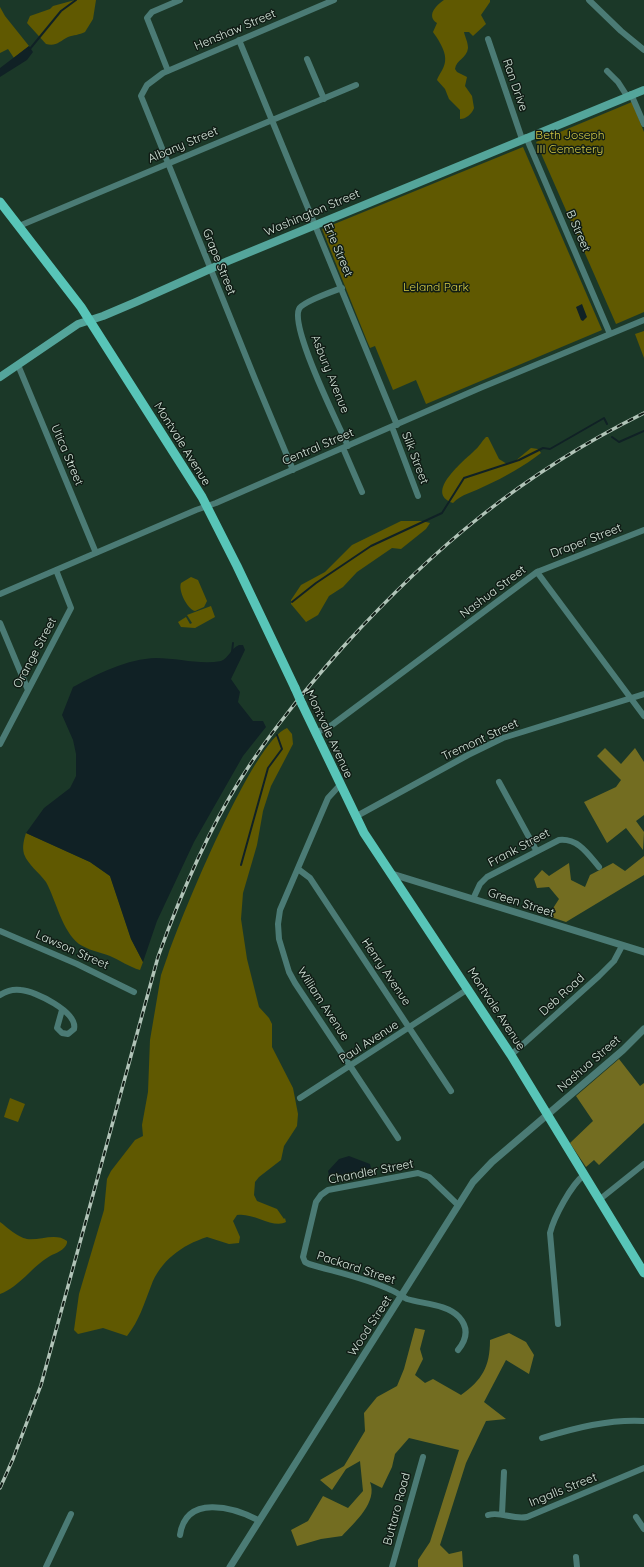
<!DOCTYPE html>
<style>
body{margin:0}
canvas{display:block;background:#1b3828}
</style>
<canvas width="644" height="1567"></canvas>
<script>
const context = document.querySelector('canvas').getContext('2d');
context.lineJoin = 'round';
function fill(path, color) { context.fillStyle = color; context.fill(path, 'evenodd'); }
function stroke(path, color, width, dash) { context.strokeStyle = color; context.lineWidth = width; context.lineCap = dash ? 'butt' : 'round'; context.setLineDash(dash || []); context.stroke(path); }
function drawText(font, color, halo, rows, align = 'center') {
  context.font = font + ' Quicksand,sans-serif'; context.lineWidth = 3; context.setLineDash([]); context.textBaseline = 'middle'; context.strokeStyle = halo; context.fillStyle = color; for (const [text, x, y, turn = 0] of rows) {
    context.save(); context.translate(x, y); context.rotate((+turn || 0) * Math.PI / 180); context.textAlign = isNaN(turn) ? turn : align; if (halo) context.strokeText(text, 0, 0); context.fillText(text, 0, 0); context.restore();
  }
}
const green = new Path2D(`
 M75,0h21l-3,19 -8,13c-6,3 -11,3 -17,5 -8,4 -12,10 -22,7l-19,-21 3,-7 20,-7 3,-3z
 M444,0h46v2l-9,13 5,9 -13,12 -4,-4h-5c1,5 4,10 4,16 -1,10 -12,12 -13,21l2,3 10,5 -2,9 7,10 2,12c-2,6 -8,11 -14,11v-9l-11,-11 -4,-10 -8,-9c2,-6 7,-11 8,-18 2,-10 -7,-23 -12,-30l4,-9c-11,-7 -1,-18 7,-23z
 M0,7l5,9 24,30 -15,12 -6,-9 -8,4z
 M632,102l12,30v180l-28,12 -80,-182z
 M523,147l79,183 -176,74 -10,-24 -23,10 -18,-44 -5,2 -3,-7 -45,-112z
 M644,331v27l-9,-24z
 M486,437h2l11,22 8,5 7,-2 17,-14 7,1 3,4c-17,13 -36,24 -56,33 -11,6 -24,8 -32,17 -30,-10 12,-43 21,-52 5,-4 8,-10 12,-14z
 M401,521h21l8,2 -4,6 -25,20 -9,-1 -35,24 -14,15 -14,9 -11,19 -12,7 -15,-18v-4l10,-15 24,-13 27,-27z
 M191,577l7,3 9,21 -3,6 -9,4c-8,-2 -17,-21 -14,-28z
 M211,606l4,11 -20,11 -14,-1 -3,-5 8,-5 4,7 2,-1 -5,-8z
 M287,728l5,6 1,10 -22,42 -8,25 -6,34 -14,48 -2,26 6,40 12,48 10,11 3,6v23l21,41 5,26 -1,12 -13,20 -3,14 -22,17 -4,5 -1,13 3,6 20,8 7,10 1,-1 1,4c-13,7 -33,-10 -49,-7l-4,6 7,16 -1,6 -10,1 -22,-7c-25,8 -47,24 -56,49 -7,18 -12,35 -24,50l-24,-8 -25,6 -4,-4 5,-36 25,-84 3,-31 4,-8 24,-31 8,-4 -1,-11 6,-33 2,-52 11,-65 7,-20c14,-40 85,-214 119,-227z
 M26,833l64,29 20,14 21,63 12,23 -3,8c-11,-3 -20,-10 -30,-14 -11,-4 -22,-6 -31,-12 -17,-13 -23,-44 -33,-62 -7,-10 -18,-17 -22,-28 -2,-8 0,-14 2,-21z
 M10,1098l15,6 -7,18 -14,-5z
 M0,1222c8,6 17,15 27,17 12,2 29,-7 40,2v2c-2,7 -11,10 -17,13 -19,11 -29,30 -50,38z`);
const forest = new Path2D(`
 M605,748l16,16 14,-16 9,14v53l-8,6 8,11 -1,18 -17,-22 -19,15 -23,-41 32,-15 5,-7 -24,-24z
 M644,856v19l-78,47 -18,-6 11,-17 -10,-12 -12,1 -3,-9 8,-9 7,6 20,-13 2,17 14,7 5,-12 23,-12 12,8z
 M619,1059l21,27 4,-3v40l-45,42 -5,-5 -8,7 -16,-24 23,-22 -17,-25z
 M415,1328l10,2 -5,19 3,10 -8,16 10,8 8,-4 28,16c21,-15 29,-28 29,-55l19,-7 17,9 8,13 -5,19 -23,-14 -22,42 22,17 -20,2 -20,42 -26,82 9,9 13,-3 1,16h-45v-7l12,-18 29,-92 -50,-12 -14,16 -3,13 -10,21 -12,-6c8,20 -15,40 -28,54l-21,3 -24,7 -6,-16 17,-9 15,-25 25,12 15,-17 -3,-30 -14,8 -14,21 -12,-10 24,-14 21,-35 -1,-18 13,-16 20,-11 7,-17z`);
const water = new Path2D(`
 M29,46l4,6 -6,8 -27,17v-9z
 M582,304l5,13 -4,4 -2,-1 -5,-13z
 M239,645h4l2,5 -14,29 9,13 -2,10 15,19h10l3,6 -23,29 -49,86 -37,79 -14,41 -12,-23 -21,-63 -20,-14 -64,-29 18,-25 26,-20 6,-12v-22l-3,-14 -11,-25 11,-28c26,-14 54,-28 83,-29 22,0 44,7 65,3 7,-2 10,-13 18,-16z
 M349,1156l21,8 1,4 -23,6 -19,2 -1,-5 11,-12z`);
const stream = new Path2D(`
 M29,50l32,-39 15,-11
 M612,437l7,5 25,-11
 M292,602l24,-19 55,-37 71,-33 22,-35 55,-18 24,-12 7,1 54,-31 3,6
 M232,652l1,-9
 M241,865l27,-97 14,-19 -5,-14`);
const minor = new Path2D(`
 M589,0l32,31 23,19
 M488,39l34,100
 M239,40l158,385
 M307,59l17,40
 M168,71l-21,-53 5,-6 28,-12
 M607,71l11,11 9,14
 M631,94l13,30
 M526,137l84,197
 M19,226l337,-141
 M342,288c-8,3 -40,14 -43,21 -9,19 39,115 49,137
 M18,365l78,188
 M392,427l26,69
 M343,448l19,44
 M293,470l-38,-91 -114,-283 6,-11 16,-12 171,-73
 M537,572l107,-42
 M0,594l196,-84 20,-7 264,-115 164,-68
 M0,623l28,67
 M316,733l16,-8 205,-153 107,144
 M0,744l71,-136 -15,-38
 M499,782l37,68
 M340,785l-12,13 -48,112 -2,14 1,15 10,33 6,11 103,155
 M355,817l113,-62 35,-17 141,-44
 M298,869l12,9 141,213
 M473,899l7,-15 7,-7 72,-37c19,-2 29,14 40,27
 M0,931l77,33 57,28
 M0,995c6,-4 14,-6 21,-5 14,1 57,22 53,39l-6,5 -6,-1 -5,-5 5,-18
 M511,1055l88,-79 15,-15 8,-15
 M300,1098l168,-109
 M599,1200l45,-36
 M458,1205l-29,-28 -11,-4 -90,17 -7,5 -5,7 -13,55 2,5 4,2c27,8 57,14 82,26 6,2 11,7 16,9 16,5 40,5 52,18 10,11 8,22 -1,33
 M558,1324l-8,-91c4,-16 21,-48 34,-58
 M542,1438c33,-10 67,-19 102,-17
 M502,1514l2,-42
 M488,1515c13,-4 25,5 39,2l117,-49
 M636,1517l8,12
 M180,1535c6,-41 53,-28 78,-15
 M576,1557l1,10
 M46,1567l25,-53
 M392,1567l31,-110`);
const tertiary = new Path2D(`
 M392,874l252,78
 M230,1567l243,-385 19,-20 131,-112 21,-21`);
const secondary = new Path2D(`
 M0,377l78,-53 25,-8 33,-14 92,-41 416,-171`);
const primary = new Path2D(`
 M0,202l81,105 121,190 35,69 58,122
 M302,704l62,129 147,222 133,218`);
const rail = new Path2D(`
 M0,1488l13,-29 28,-74 117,-428c22,-61 47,-121 82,-177 30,-48 66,-91 103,-133 91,-100 180,-174 301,-234`);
const primaryBridge = new Path2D(`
 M295,688l7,16`);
const streetNames = [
 ["Henshaw Street",235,30,-23],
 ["Ran Drive",515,85,71],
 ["Albany Street",183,145,-23],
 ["Washington Street",312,213,-23],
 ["B Street",578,231,67],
 ["Erie Street",338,250,67],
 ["Grape Street",219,262,68],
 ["Asbury Avenue",330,374,68],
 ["Montvale Avenue",182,444,58],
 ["Central Street",318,447,-23],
 ["Utica Street",67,455,67],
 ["Silk Street",415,458,69],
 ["Draper Street",586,541,-21],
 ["Nashua Street",493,592,-37],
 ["Orange Street",35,653,-62],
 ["Montvale Avenue",329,734,65],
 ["Tremont Street",480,740,-25],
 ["Frank Street",519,848,-28],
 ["Green Street",521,903,18],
 ["Lawson Street",72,950,24],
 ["Henry Avenue",386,972,56],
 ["Deb Road",562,995,-42],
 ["William Avenue",323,1004,57],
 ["Montvale Avenue",496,1009,57],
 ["Paul Avenue",369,1042,-33],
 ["Nashua Street",589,1064,-41],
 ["Chandler Street",371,1172,-11],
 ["Packard Street",356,1268,18],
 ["Wood Street",370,1326,-57],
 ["Ingalls Street",563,1490,-22],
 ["Buttaro Road",397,1509,-75]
];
const parkNames = [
 ["Beth Joseph",570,135],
 ["III Cemetery",570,149],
 ["Leland Park",436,287]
];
fill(green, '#605901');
fill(forest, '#736d21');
fill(water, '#102125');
stroke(stream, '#102125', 2);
stroke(minor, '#4b7b75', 6);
stroke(tertiary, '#4b7b75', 7);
stroke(secondary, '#54a59b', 8);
stroke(primary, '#58c5b8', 9);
stroke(rail, '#b1c4b8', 3.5);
stroke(rail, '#101c15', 2, [6]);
stroke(primaryBridge, '#58c5b8', 9);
drawText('12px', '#d5e6db', '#101c15', streetNames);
drawText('12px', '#d5ca45', '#101c15', parkNames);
</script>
